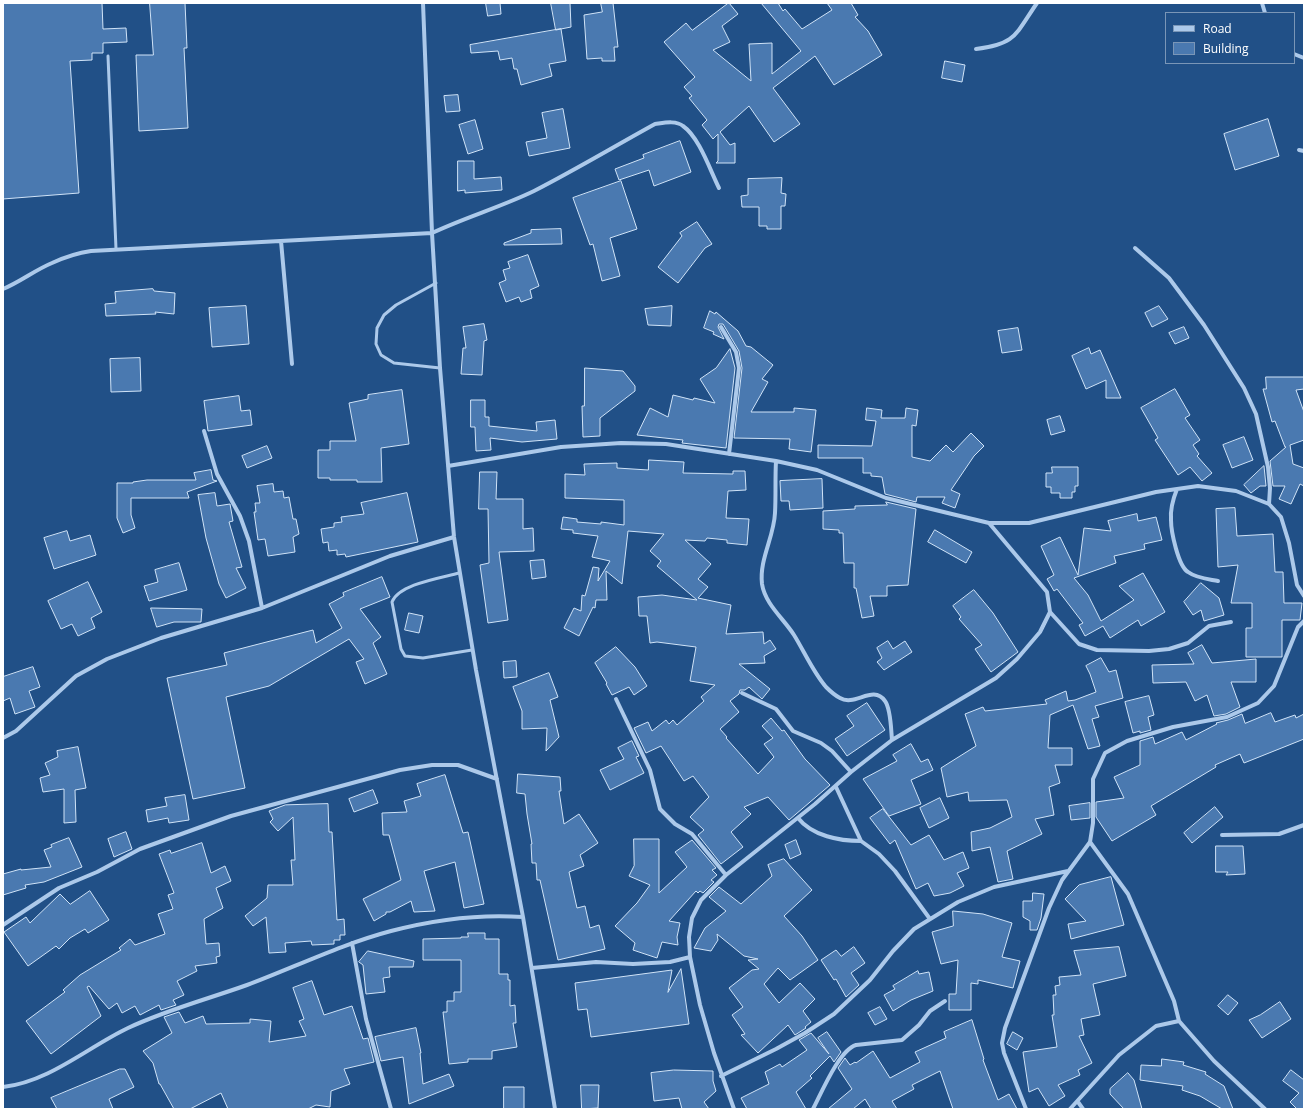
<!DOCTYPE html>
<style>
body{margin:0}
#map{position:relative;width:1307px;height:1112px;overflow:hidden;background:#215087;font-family:"Open Sans",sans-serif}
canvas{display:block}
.frame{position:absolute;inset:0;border:4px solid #fff;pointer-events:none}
.legend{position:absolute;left:1165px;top:12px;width:130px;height:52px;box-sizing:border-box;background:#215087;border:1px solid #7a96b7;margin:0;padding:5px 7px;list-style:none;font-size:12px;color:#fff}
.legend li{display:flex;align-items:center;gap:8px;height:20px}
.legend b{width:20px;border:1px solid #7a96b7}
</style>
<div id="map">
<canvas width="1307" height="1112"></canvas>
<div class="frame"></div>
<ul class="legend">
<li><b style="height:5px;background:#acc9ea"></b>Road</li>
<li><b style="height:11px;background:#4a79b0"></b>Building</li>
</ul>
</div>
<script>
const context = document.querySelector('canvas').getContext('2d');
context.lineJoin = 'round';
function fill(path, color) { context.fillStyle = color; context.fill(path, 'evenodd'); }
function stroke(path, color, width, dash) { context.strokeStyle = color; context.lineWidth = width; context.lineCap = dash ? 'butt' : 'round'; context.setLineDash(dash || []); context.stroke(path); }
const building = new Path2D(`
 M3,3h99l1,26 23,-1 1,14 -24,1v10h-11v7l-22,1 9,132 -76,6z
 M150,3h35l2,45h-3l4,80 -49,3 -3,-76h17z
 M486,3h14l1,11 -13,2z
 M551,3h19l1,24 -15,3z
 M601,3h12l5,44h-4l1,14h-13v-3l-15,1 -3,-44 18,-3z
 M729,3l9,11 -16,12 8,16 -17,8 38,31 -2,-37 23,-1v31l29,-23 -40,-48h17l5,8 2,-2 17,20 30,-19 -5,-7h24l7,12 -3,2 13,14 14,24 -48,30 -19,-29 -42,32 27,36 -26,18 -25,-36 -29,26 10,13 5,-2v20h-19l2,-2v-27l-5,5 -11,-14 5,-5 -18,-22 3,-2 -8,-9 11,-10 -31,-35 22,-19 6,7z
 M561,29l5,32 -17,3 3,12 -31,9 -4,-16h-3l-2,-11 -12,2 -2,-9 -27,2 -1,-8z
 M945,61l20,4 -3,17 -20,-4z
 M458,95l2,16 -14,1 -2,-16z
 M563,109l7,39 -41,8 -3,-14 21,-4 -5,-25z
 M1268,119l11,37 -44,14 -11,-36z
 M475,120l8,29 -15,5 -9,-29z
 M680,141l11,31 -37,14 -5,-16 -30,10 -4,-11 29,-11 -1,-3z
 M458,161h16v18l27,-2 1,13 -37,3v-3l-7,1z
 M782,178l-1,15 5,1 -1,12h-4v23h-14v-3h-8v-19h-17l-1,-11 7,-1v-16z
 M621,181l16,48 -27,9 10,38 -18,5 -9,-37 -3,1 -17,-47z
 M697,222l15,22 -7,4 -27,35 -20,-16 24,-31 -2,-3z
 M561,229l1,15 -58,1v-2l27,-10v-3z
 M528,255l11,31 -9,4 2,8 -11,4 -2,-5 -13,5 -7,-19 7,-3 -3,-10 7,-2 -2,-6z
 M153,289l1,2 21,2 -1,21 -19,-2 1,2 -50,2 -1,-12 11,-1 -1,-11z
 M246,306l3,38 -37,3 -3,-39z
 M672,306l-1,20 -23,-1 -3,-16z
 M1159,306l9,13 -16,8 -7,-14z
 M710,311l5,3 1,-2 22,19 8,15 5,1 22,18 -11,14 6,3 -17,30h43v-4l22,2 -5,42 -22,-3 1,-10 -56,-1 8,-70 -3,-17 -16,-27h-4l-1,3 6,12 -11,-5 1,-2 -10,-4z
 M484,324l3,16 -3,1 -2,34 -21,-1 2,-26h3l-3,-21z
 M1184,327l5,11 -14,6 -6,-11z
 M1018,328l4,22 -20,3 -4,-22z
 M1089,348l2,6 9,-4 21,48h-15v-18l-20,9 -14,-33z
 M730,349l5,19 -9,80 -44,-5 1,-3 -46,-5 13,-27 18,9 5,-22 20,5 1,-2 21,5 -15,-24 16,-11z
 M140,358l1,33 -30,1 -1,-33z
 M585,368l38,3 12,15v5l-35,27v18l-17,1 -1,-31h2z
 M1266,377h38v12l-8,1 8,22v28l-14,5 3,19 11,4v18l-4,-2 -9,20 -12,-5 6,-13h-12l-3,-25 16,-14h-1l-10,-26 -3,1 -9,-33h3z
 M1175,389l15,26 -5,3 15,22 -7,5 6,9 -2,2 15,17 -10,8 -12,-14 -12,8 -23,-35 3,-2 -17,-30z
 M402,390l7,54 -28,4 1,34h-25v-2h-27v-2h-12v-28h12v-9h26l-7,-38 19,-4v-4z
 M239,396l2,15 9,-1 2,15 -44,6 -4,-30z
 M471,400h14v17h4v9l48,5 -1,-9 19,-2 2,19 -35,3 -32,-4 1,12 -15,1 -1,-24h-4z
 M867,408l15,2 -1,8h24l1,-10 12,2 -2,16 -4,-1v32l18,4 16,-16 7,7 18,-19 13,13 -10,10 -23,34 9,4 -5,14 -13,-5 3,-6h-28l-1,5 -31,-8 -3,-17 -11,-1v-3h-8v-15h-45v-13l54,1 4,-25 -10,-1z
 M1060,416l5,15 -14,4 -4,-15z
 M1244,437l9,23 -21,8 -9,-23z
 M267,446l5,12 -25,10 -5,-12z
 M649,460l35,2 -1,11 50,1v-3h12l1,19 -18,1 -2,27 23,1 -2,26 -20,-2v-3l-20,-2 -2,3 -20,-1 26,24 -13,15 10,8 -10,11 33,7 -5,29 37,-2 1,12 6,-4 6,9 -12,7 1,7 -26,1 31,25 -8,10 -13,-12 -4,3h-5l-1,4 -9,7 9,11 -19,17 7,8 -1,1 32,36 16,-17 -10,-13 9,-6 -11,-12 9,-8 11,13 2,-1 21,29 25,26 -41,35 -21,-23 -24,10 7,7 -20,18 12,15 -22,17 -23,-29 6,-5 -14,-13 19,-20 -16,-21 -9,5 -23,-35 -15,7 -12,-25 14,-6 4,9 14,-11 3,4 4,-4 4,5 27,-24 -3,-4 14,-12 -25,-4 6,-34 -39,-5 -7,1 -3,-27h-8l-1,-19 24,-2 35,5 -40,-34 4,-5 -11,-10 14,-17 -36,-3 -6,53 -16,-13 1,29h-11l-1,8 -2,-1 -14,29 -15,-8 10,-20 7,3 1,-16 3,1 8,-29 6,1 -1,13 12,-20 -18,-4 6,-21 -25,-3v-3l-12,-1 2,-12 14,2v3l24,2v-2l23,3v-25l-59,-2v-24l20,1 -1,-11 33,-1v5l31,2z
 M1264,466l2,20h-6l-9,7 -7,-8z
 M1052,467h26v19h-3v6h-3v6h-12v-5h-9v-6h-5v-14h6z
 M211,470l2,10 4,1 -30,11 2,6h-58v17l4,13 -12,5 -6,-15v-35h16v-1l14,-2h49l-2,-7z
 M480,472h17l-1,27h27v30l10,-1 1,23 -35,1 9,68 -20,3 -8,-58 9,-2 -1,-54h-9z
 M822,479l1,29 -33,2 -1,-9h-8l-1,-20z
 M273,484l1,8 9,-1 1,7 5,-1 4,22h3l3,15 -6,3 2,15 -27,4 -3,-17 -7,1 -4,-28h2l-1,-9h5l-3,-17z
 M215,493l2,13 13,-2 3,17 -4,1 13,45 -6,1 10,20 -20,10 -7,-14 -13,-46 -8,-43z
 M407,493l11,49 -72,15 -1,-3 -8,1v-5l-8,1 -1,-9 -5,1 -2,-14 13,-2v-4l8,-1 -1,-5 23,-3 -3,-11z
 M886,502l30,7 -8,76 -21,1v10h-17l4,20 -12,2 -6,-30h-2v-25h-10l-1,-30h-4v-3l-16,-1v-18l32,-2v-3l32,-1z
 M1235,508l2,28 36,-2 2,38h8l1,31h18l-2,17h-18v37h-36v-29h6v-25h-21l7,-38 -20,2 -2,-58z
 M1137,514l1,7 18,-4 6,23 -18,4 1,5 -31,7 2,7 -42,15 14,17 13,26 33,-21 -15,-14 24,-13 22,39 -24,14 -3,-6 -28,18 -7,-12 -18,10 -6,-11 4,-2 -26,-34 -3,2 -7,-12 7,-4 -13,-29 19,-9 18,38 6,-47 27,3 -3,-10z
 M935,530l37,22 -6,11 -38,-21z
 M67,531l3,10 20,-6 6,20 -42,14 -10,-31z
 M544,560l2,17 -14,2 -2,-18z
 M179,563l8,27 -38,11 -5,-15 14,-4 -3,-12z
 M382,577l8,20 -30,12 21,28 -8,6 14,31 -22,10 -9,-22 8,-3 -15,-20 -80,47 -43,11 19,91 -52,11 -26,-121 60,-13 -3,-12 89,-23 3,13 26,-15 -13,-24 15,-8 -1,-3z
 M88,582l14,30 -11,6 4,10 -17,8 -6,-12 -11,5 -13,-28z
 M1201,583l18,15 5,17 -20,6 -3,-11 -8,5 -9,-13z
 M974,590l19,23 25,39 -27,20 -16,-23 7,-4 -23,-26 2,-2 -8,-11z
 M151,608l51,1 -1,13h-27l-17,5z
 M409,613l14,3 -4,17 -14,-3z
 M888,641l5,8 12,-8 7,11 -28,18 -7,-8 5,-4 -5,-10z
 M1202,645l10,18 44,-4v23h-25l9,25 -14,7 -12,2 -7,-21 -12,6 -9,-19 -33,1 -1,-18 42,-1 -6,-11z
 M616,647l19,20 12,19 -13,9 -5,-8 -17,8 -6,-11 1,-1 -12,-20z
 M1101,658l8,14 7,-2 7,28 -28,8 4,11 -7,2 8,27 -12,3 -15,-44 -23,10 -2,33h24v17h-17l5,18 -11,4 5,28 -19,4 7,15 -35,17 6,28 -15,3 -8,-35 -18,4 -1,-19 19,-4 22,-11 -5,-17 -38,1 -1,-9 -21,5 -6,-29 35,-22 -11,-32 18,-7 2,4 62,-7 -2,-4 21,-9 2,10 7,-1 21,-8 -6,-18 -4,-8z
 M516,661l1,16 -13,1 -1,-16z
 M33,667l7,20 -11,4 6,16 -20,7 -5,-16 -7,3v-24z
 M549,673l9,24 -8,3 9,37 -13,14 1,-23 -25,1v-18l-9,-24z
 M1149,696l5,19 -6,2 3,13 -11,3v-2l-7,2 -8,-31z
 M867,703l18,27 -38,26 -12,-17 19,-13 -7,-10z
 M1271,713l4,9 20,-7 1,3 8,-4v25l-60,24 -4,-9 -25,11 1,2 -65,39 5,9 -44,26 -16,-24v-15l28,-4 -10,-21 26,-12v-24l13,-4 2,7 27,-12 4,8 31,-16 -1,-1 12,-3 14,-6 3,9z
 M632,741l7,15 -3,1 8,16 -34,17 -10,-20 24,-11 -6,-11z
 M911,744l10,18 7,-3 5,11 -22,10 10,24 -32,12 -26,-37 34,-18 -4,-6z
 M78,747l8,41 -11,2 1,32 -12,1v-34l-21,3 -3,-14 10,-3 -5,-12 13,-6 -1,-6z
 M518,774l42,3 1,14h-2l5,33 15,-10 19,29 -18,12 4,11 -15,6 8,36 8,-2 5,22 9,-3 6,24 -47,11 -18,-80h-3l-1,-17h-4l-1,-19h1l-5,-30 -2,-20 -8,-1z
 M445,775l18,58 5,-1 16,72 -20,4 -9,-46 -31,9 11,40 -21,1 -3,-11 -21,11h-4v2l-12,7 -11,-22 38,-19 -12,-45h-6l-1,-22 25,-1 -3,-11 17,-5 -4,-12z
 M373,790l5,13 -24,9 -5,-13z
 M185,795l4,25 -20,3 -1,-5 -20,4 -2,-12 21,-4 -2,-8z
 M940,798l9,20 -20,10 -9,-20z
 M1090,803v15l-19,2 -2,-14z
 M328,804l1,28h3l5,88 7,-1 1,16h-5v5h-6v4l-22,1 -1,-4 -26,2 1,9 -17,1 -3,-36 -13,9 -8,-10 22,-18 1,-13h25l-2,-25h4l-2,-43 -15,14 -8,-9 3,-3 -4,-8 16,-6z
 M1215,807l8,10 -31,26 -8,-10z
 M883,809l28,36 18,-10 15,25 19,-8 6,16 -12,5 7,13 -14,7 -16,3 -6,-13 -12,6 -21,-49 -5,4 -20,-26z
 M126,832l6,17 -18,8 -6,-18z
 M69,838l13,29 -38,15 -19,3 1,3 -23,7v-21l18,-5v1l30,-3 -7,-17 8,-3 -1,-2z
 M634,839h25v54l28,-26 -12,-15 17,-12 24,28 -4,2 5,5 -6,5 3,2 -11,11 -3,-2 -2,2 -2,-2 -27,30 11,2 -3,14 1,8 -16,-3 -5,16 -24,-8 2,-7 -20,-17 22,-23 13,-18 -21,-9 5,-10z
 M796,840l5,14 -11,5 -5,-14z
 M202,843l9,30 14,-7 6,15 -15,7 7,20 -19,11 2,25 13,-1 1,13 -4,1 1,6 -22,3 2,5 -20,10 7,14 -11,5 3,5 -15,5 -2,-5 -19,10 -5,-9 -13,7 -5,-10 -8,6 -20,-23 -2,1 14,29 -50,38 -25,-33 39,-29 -2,-2 17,-15 41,-25 -2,-2 11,-9 5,6 30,-11 -7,-20 15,-5 -5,-14 6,-2 -15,-39 11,-4 1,3z
 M1216,846h27l2,28 -19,1 2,-3h-12z
 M784,859l28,31 -28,26 18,20 16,24 -28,20 -12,-12 -14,16 15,19 21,-20 15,16 -12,12 8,11 -6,5 1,1 -11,7 -7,-10 -30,28 -17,-18 4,-1 -13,-19 11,-8 -14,-19 23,-18 7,-1 -11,-9 10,-1 -14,-3 -27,-22 1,6 -7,11 -17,-3 11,-20 21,-17 -17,-14 10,-10 22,17 31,-28 -4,-11z
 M1111,877l13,48 -53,14 -3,-15 18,-3 -21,-22 14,-14z
 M90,891l19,29 -21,13 -3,-4 -15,9 -11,11 -3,-3 -28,20 -24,-34 22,-15 4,6 30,-29 10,10z
 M1033,893l11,1 -3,24 -4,12h-7v-9l-7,-4v-16h9z
 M953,911l30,3 29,9 -10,34 18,4 -7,27 -35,-8v4l-7,-1v27h-22v-16h7l2,-34 -17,4 -9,-32 21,-6z
 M468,933h17v6h14v35h9v6h2v26l5,-1 1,18h-3l4,24 -25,4v8h-24v3l-19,2 -6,-52h4v-11h7v-9h7v-32h-38v-21l38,-1v-1h7z
 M854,947l11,16 -14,10 8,12 -13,12 -10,-18 -2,1 -13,-20 15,-10 5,6z
 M1119,947l7,29 -33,8 7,31 -19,4 3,16 -5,1 13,27 -14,7 2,5 -22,10 7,11 -16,10 -11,-18 -9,4 -6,-40 34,-5 -5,-32h2l-1,-20h3l-1,-9 5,-1 -1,-8 22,-2 -7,-24z
 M368,951l46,10 -1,6h-24l1,10 -7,1 2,14 -19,2 -3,-29 -4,-3z
 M681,969l8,55 -98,13 -4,-28 -9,1 -3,-27 97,-13 -4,22z
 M918,971l1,3 10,-2 4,19 -22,9 -18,11 -9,-16 11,-6 -2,-3z
 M312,981l12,34 28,-9 11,33 5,-1 6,24 -30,7 6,15 -19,7 -1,16 -14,-2 -8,4h-80l-7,-16 -31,16h-16l-14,-25h-1l-6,-21 -10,-12 29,-18 -8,-16 15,-5 6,11 18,-7 3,8 44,-1v-4l21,2 -2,21 37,-6 -7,-15 5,-2 -11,-31z
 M1228,995l10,8 -10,12 -10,-9z
 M1280,1002l11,17 -29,19 -13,-18 11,-5z
 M880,1007l7,12 -12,6 -7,-12z
 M972,1020l12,39 -1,1 15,40 11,-6 8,15h-64l-13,-38 -28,14 2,4 -22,12 5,8h-26l-6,-10 -12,10h-25l24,-20 -14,-21 7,-10 5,7 5,-3 1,1 17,-12 17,27 30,-16 -5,-10 31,-14 -2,-6z
 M416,1028l5,25h-1l3,31 26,-10 5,12 -45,18 -6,-47 -22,4 -6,-24z
 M827,1032l14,20 -7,10 -4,-6 -20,20 2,2 -16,14 10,17h-59l-6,-11 28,-14 -4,-12 15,-8 2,3 25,-17 -8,-10 12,-7 18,21 -11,-16z
 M1013,1032l10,6 -6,12 -10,-6z
 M1162,1059l22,3 -1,3 23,7 -1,2 19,12 9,23h-11l-22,-13 -18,-6 1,-4 -43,-6 1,-15 20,1z
 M120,1069h5l9,18 -25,12 4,10h-56l-6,-11z
 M674,1070l39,1v10l3,10 -12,11 5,7h-27l-3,-11 -25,3 -3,-28z
 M1291,1070l13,10v29h-7l-7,-7 9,-9 -16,-12z
 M1128,1073l6,7 8,29h-18l-14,-15v-5z
 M581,1085h18l-1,23 -16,1z
 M504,1087h20v22h-20z`);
const service = new Path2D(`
 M108,56l8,193
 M436,283l-40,22 -12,10 -7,13 -1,16 5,11 13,8 46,5
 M459,573c-18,5 -60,11 -67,29l9,47 4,7 18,2 49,-8`);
const minor = new Path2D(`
 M423,3l9,230 8,135 14,169 22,133 47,247 32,192
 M1262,3l3,10
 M976,49c40,-5 39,-14 61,-46
 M1294,54l10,4
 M1299,150l5,1
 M281,241l11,123
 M1135,248l34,30 35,47 40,63 12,26 12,53 2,21 -1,16
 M3,289c17,-7 32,-19 49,-26 13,-6 25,-10 39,-12l341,-18c34,-16 69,-26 102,-42 41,-21 81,-45 121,-67 8,-1 21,-4 28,2 16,11 27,44 36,62
 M721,327l15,25 3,16 -10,86
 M204,431l13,43 23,42 9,25 13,67
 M776,461c-1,17 0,34 -1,52 -1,24 -16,47 -13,71 3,20 22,35 32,51 10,16 19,37 32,52 4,4 10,9 14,11 15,9 33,-14 45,3 6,8 6,29 7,39
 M448,466l113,-19 60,-4 45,1 110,17 41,9 69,28 103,25h40l127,-31 42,-6 38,5 33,13 12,13 8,26 8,42 7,11
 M1177,489c-4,10 -7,20 -6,31 0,11 7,46 17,52 8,6 20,7 30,9
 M1050,612l29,32 18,6 52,1 20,-2 19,-6 21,-17 22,-4
 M742,693l34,16 17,22 28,12 11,8 19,21
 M616,699l34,71 10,39 15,15 17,10 34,41
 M3,738l13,-7 60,-55 31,-17 54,-21 101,-30 128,-52 64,-19
 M836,787l25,54 18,13 16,17 35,48
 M798,818c14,18 42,23 63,23
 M1222,835l57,-1 25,-9
 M1090,842l38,52 46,107 5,20 35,40 51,48
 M3,925l56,-37 38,-16 43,-23 91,-33 169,-46 32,-5h26l39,14
 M352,943l14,76 25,90
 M532,968l64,-6 37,2 37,-2 20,-5
 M721,1076l55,-27 29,-16 29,-19 36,-34 23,-29 21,-22 44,-27 36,-15 74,-16
 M3,1087c46,-5 85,-40 125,-59 38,-18 80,-29 119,-43 48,-18 95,-41 144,-54 42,-11 89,-17 132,-14
 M1078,1102l5,7
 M734,1109l-20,-56 -14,-48 -10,-48 -1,-20 3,-19 9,-18 25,-25 89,-71 36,-32 41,-32 104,-62 21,-19 23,-27 10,-20 -3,-20 -58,-69
 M813,1109c8,-15 26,-59 43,-64l46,-5 17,-15 11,-14 15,-10
 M1026,1109l-22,-56 -2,-10 3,-15 44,-120 13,-28 28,-38 3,-19v-44l12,-26 22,-12 46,-14 54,-10 31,-14 16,-17 24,-59 6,-6
 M1070,1109l49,-54 37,-29 23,-5`);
fill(building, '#4a79b0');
stroke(building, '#d0e3f7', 1);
stroke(service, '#acc9ea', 3);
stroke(minor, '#acc9ea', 4);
</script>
